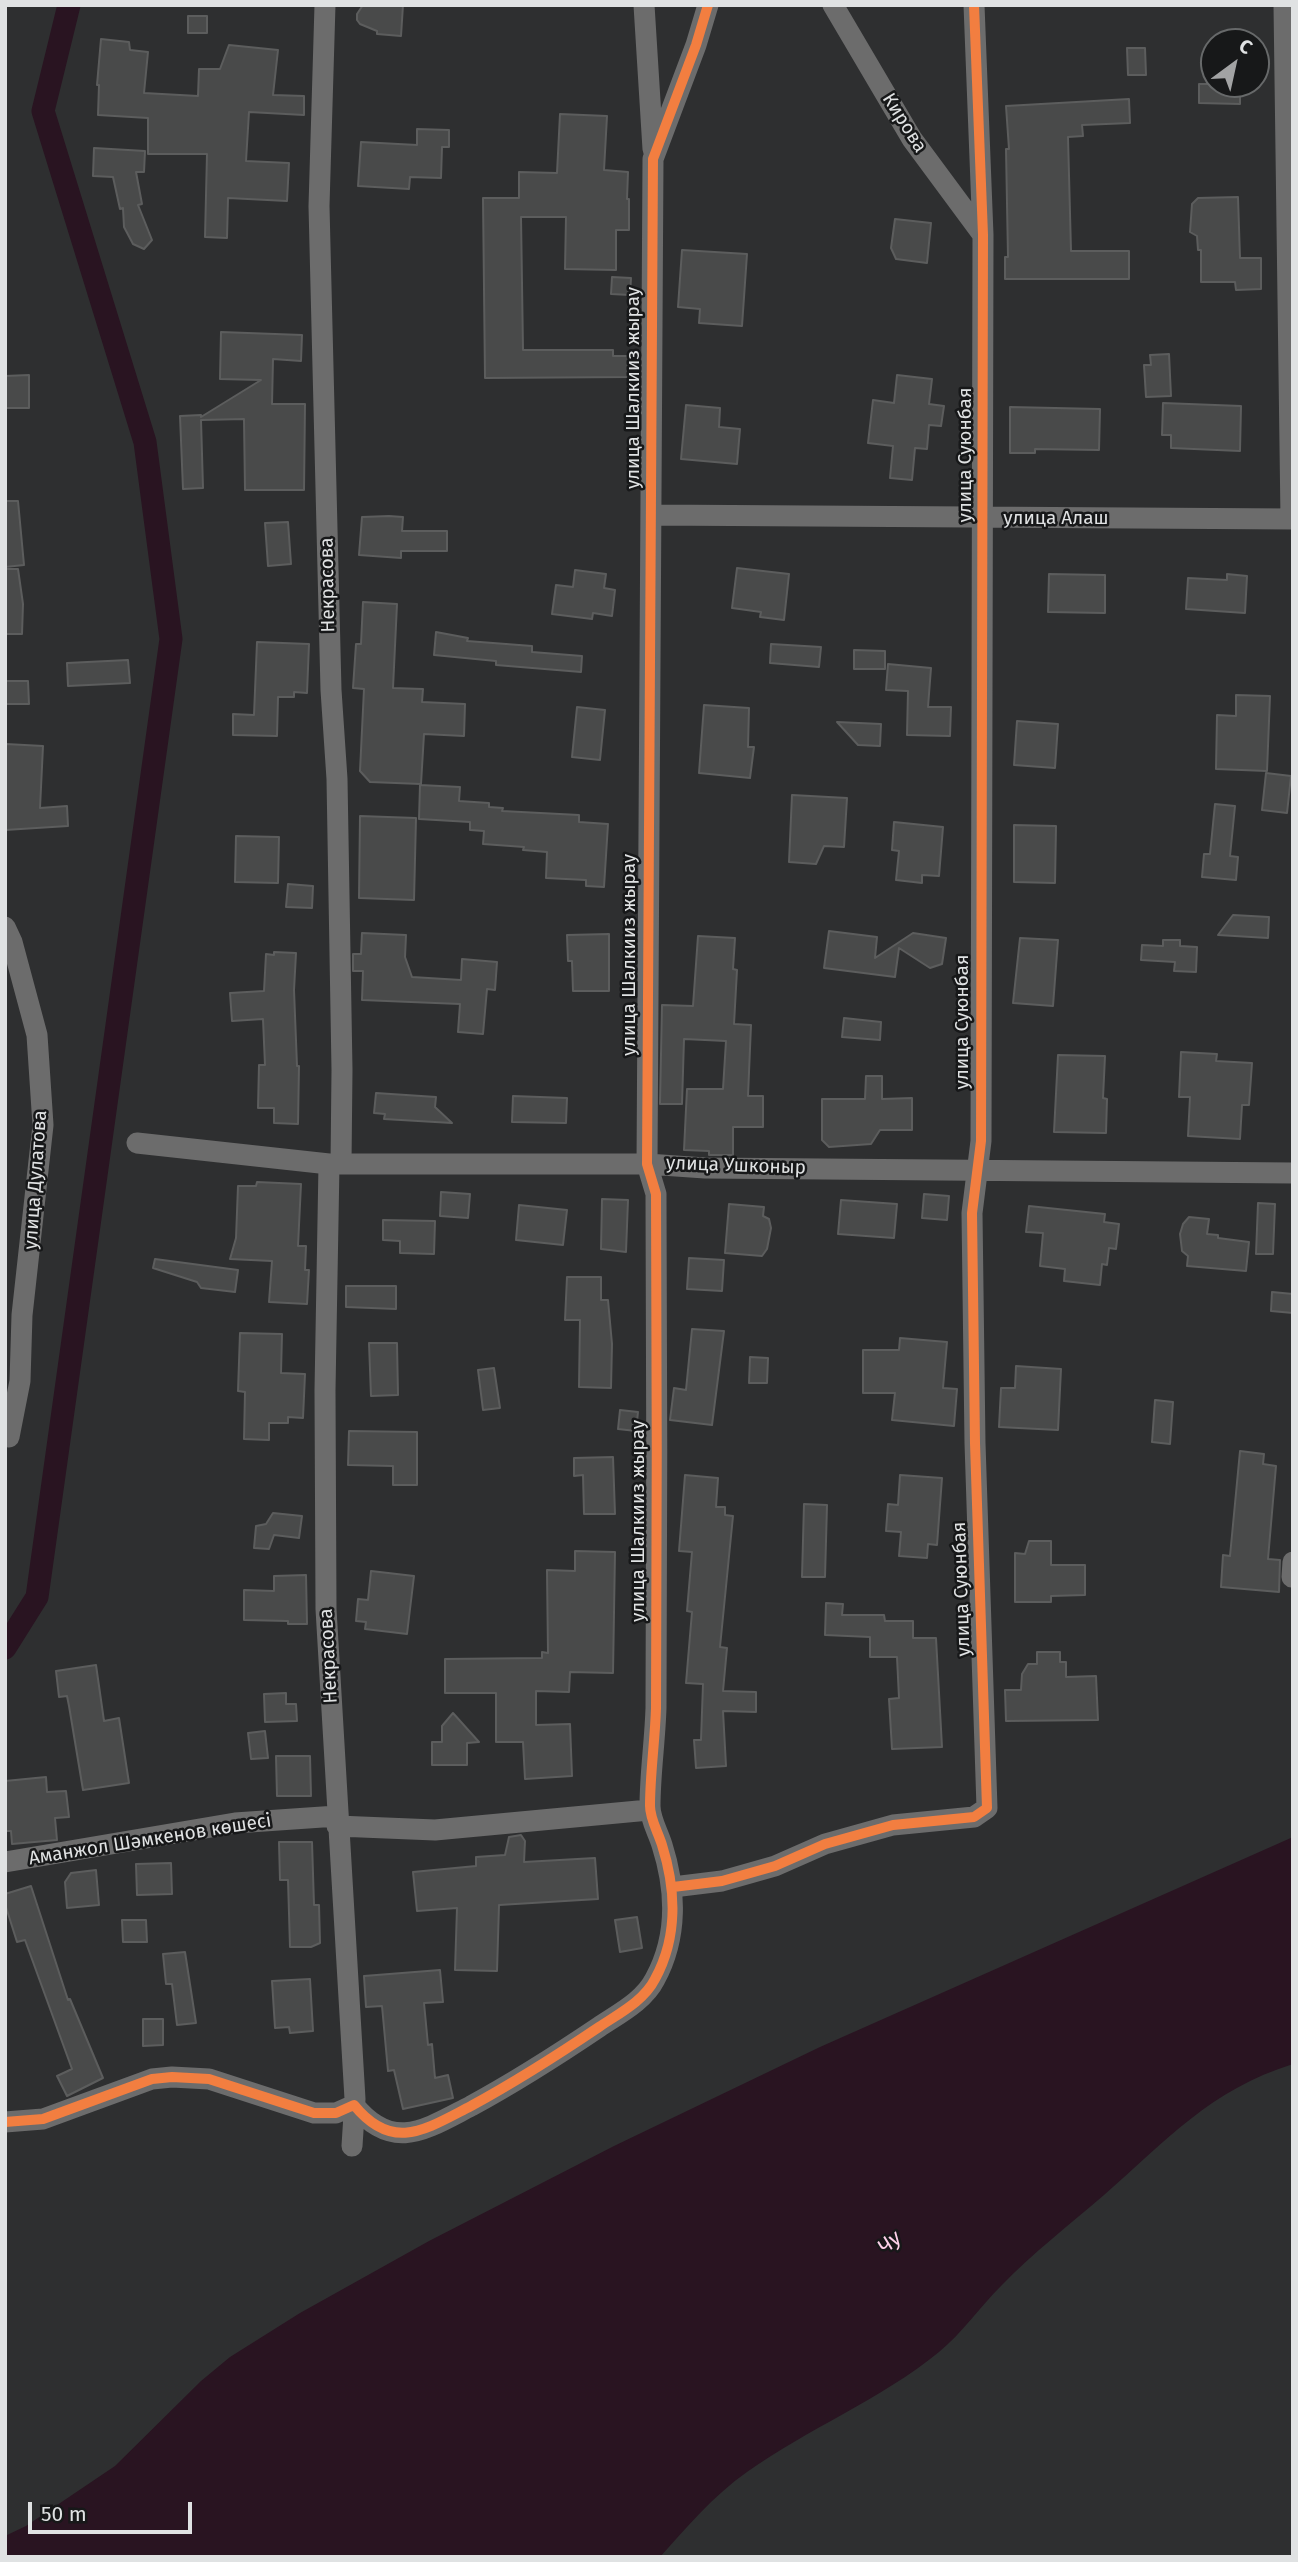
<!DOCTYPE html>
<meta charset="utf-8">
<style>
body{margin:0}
#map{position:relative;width:1298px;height:2562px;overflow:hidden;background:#2e2f30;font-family:"Fira Sans",sans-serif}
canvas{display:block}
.frame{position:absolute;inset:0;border:7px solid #e0e2e3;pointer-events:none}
.north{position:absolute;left:1200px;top:28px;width:70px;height:70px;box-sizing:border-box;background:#171819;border:2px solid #67696a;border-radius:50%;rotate:33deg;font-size:19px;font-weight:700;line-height:28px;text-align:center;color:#e0e2e3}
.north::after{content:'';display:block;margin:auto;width:24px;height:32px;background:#a2a3a4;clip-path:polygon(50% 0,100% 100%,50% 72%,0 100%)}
.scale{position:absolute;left:28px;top:2502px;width:164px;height:32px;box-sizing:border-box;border:4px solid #e0e2e3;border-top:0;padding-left:9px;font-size:21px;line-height:24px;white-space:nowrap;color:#e0e2e3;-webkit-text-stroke:5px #171819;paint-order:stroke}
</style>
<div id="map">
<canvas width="1298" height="2562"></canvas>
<div class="frame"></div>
<div class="north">С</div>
<div class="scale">50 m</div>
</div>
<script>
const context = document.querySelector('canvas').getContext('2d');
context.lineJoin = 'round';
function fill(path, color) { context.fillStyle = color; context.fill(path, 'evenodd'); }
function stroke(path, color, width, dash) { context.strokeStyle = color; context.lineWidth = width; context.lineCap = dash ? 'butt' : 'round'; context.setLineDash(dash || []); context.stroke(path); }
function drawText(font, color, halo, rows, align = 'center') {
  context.font = font + ' "Fira Sans",sans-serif'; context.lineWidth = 5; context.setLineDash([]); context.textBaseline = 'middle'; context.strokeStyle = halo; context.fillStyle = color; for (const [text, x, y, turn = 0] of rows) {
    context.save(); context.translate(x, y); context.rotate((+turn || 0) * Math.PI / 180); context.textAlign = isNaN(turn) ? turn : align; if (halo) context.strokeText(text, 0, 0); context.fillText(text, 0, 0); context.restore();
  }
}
const water = new Path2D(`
 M1293,1837v227c-83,26 -126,76 -189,131 -35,30 -71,58 -103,91 -21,21 -39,47 -62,66 -59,48 -130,76 -192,120 -33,23 -61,56 -87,85h-655v-21l21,-10 89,-60 86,-85 29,-24 70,-44 129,-72 185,-95 206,-99z`);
const canal = new Path2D(`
 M5,1648l32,-51 134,-958 -26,-197 -102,-331 26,-106`);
const building = new Path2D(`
 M363,5h40l-2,31 -24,-2v-3l-17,-7 -3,-4v-6z
 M188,16h19v17h-19z
 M101,39l28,3 1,8 18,2 -4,41 54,3 1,-27h21l9,-24 49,5 -5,45 31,1v19l-55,-3 -3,49 43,2 -2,38 -59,-3 -1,40 -22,-1 2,-83h-59v-36l-50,-3 1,-30h-2z
 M1127,48h18l1,27h-18z
 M1199,84h41v20l-41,-1z
 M1129,99l1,24 -48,2 1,11 -15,1 3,114h58v28h-124v-22h3l-2,-108h3l-3,-43z
 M560,114l47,2 -3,54 24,2 -1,27h2v31h-13v40l-51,-1 1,-52h-45l2,133h90v6h15l1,21 -144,1 -2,-180h36v-26l38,1z
 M417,129l32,1v17h-7l-1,31 -31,-1 -1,12 -51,-3 3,-44 56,3z
 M94,148l51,3 -1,21h-8l6,32 -4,1 14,35 -8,9 -11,-5 -9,-17 -1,-19 -3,1 -7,-32 -20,-1z
 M1238,197l2,61h21v31l-25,1 -1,-8h-34v-32h-3l-1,-14 -7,-4 2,-28 6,-6z
 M895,219l36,4 -4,40 -31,-4 -5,-11z
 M682,250l65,4 -5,72 -43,-3 1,-14 -22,-2z
 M612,277l19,1 -1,17 -19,-1z
 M221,332l81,3 -1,26 -28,-2 -1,45h33l-1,86h-59l-1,-71 -43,1 2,68 -20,1 -3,-73 21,-1v2l60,-37 -41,-1z
 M1169,354l2,42 -25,1 -2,-32h7l-1,-10z
 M29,375v33h-24v-32z
 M897,375l35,4 -3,25 15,2 -3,20 -12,-1 -2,24 -12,-1 -3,32 -22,-2 3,-32 -25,-3 5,-43 21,3z
 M1163,403l78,3 -1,45 -69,-3v-13h-9z
 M686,405l34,3 -1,19 21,2 -3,35 -56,-5z
 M1010,407l90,2 -1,41 -64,-1v4h-25z
 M5,501h13l6,64 -19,2z
 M389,516l14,1 -1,14h45v20h-46v7l-42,-3 3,-38z
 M288,522l3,42 -23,2 -3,-43z
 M737,568l52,6 -5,46 -24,-3 1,-5 -29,-4z
 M5,569h13l5,35 -1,30h-17z
 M575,570l31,4 -2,14 11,2 -3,26 -19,-3 -1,6 -40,-5 4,-29 17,2z
 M1049,574l56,1v38l-57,-1z
 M1227,574l20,2 -2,37 -59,-4 2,-31 39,2z
 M363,602l34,2 -4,84 30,1 -1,13 43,2 -1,32 -40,-2 -3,50 -51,-2 -10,-11 4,-82 -11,-1 3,-44h5z
 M436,632l32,6 -1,3 65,5v6l50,4 -1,16 -85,-7v-4l-62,-6z
 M257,642l52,2 -2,49 -13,-1v5h-16l-1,39 -44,-1v-21l21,1z
 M771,644l50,3 -2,20 -49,-4z
 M854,650l31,1v18h-31z
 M128,660l2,23 -62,3 -1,-23z
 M888,664l43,4 -3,39h23l-1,29 -43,-1 1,-44 -22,-1z
 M5,681h23l1,23h-24z
 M1236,695l34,1 -3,75 -51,-2 1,-54 19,1z
 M704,705l45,3 -1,39h6l-4,31 -51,-5z
 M577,707l28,3 -5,50 -28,-3z
 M1017,721l41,3 -3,44 -41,-3z
 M837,722l44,2 -1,22 -22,-1z
 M6,744l37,2 -3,62 27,-2 1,20 -63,4z
 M1266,773l25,3 -4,37 -25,-3z
 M420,785l40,2 -1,14 30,2v4l14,1 -1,3 77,4v7l29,2 -4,63 -18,-1v-6l-40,-2 1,-26 -24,-2 1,-3 -41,-3 1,-13 -14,-1v-8l-51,-3z
 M792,795l55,3 -3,49 -20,-1 -8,18 -27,-2z
 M1215,804l20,2 -5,50 8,1 -2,23 -34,-3 2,-23h6z
 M360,816l56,2 -2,82 -55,-2z
 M894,822l49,5 -4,49 -17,-1v8l-26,-3 3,-29 -7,-1z
 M1014,825l42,1 -1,57 -41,-1z
 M236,836l43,1 -1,46 -43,-1z
 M288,884l25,2 -1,22 -26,-1z
 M1233,915l36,2 -1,21 -50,-3z
 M829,931l48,6 -2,21 38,-25 33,5 -4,26 -12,4 -31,-20 -4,29 -71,-9z
 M362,933l44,2 -1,22 7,20 49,3 1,-21 35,3 -2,28 -8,-1 -4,45 -25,-2 2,-28 -98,-4 1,-29h-10v-17h8z
 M609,934v57h-36l-1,-30h-4l-1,-26z
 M698,936l37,2 -2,31 4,1 -3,54 17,1 -3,71h15v31h-30v28h-24v-4l-25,-1 3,-61h36l3,-48 -42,-2 -2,65h-22l2,-99 31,1z
 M1020,938l38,2 -5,66 -40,-3z
 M1163,940h17v6l17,1 -1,25 -22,-1 1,-9 -34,-2 1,-15 21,1z
 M274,952l22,1 -2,37 3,76h2l-1,58 -24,-1v-15h-16l1,-43h6l-2,-46 -31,2 -2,-28 34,-2 2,-37 8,1z
 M844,1018l37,4 -1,18 -38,-3z
 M1181,1052l36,2 -1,7 36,2 -3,42h-7l-2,34 -52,-3 2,-39h-11z
 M1058,1055l47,1 -2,42 4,1 -1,34 -52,-1z
 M866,1076h16v23l30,-1v32h-32l-9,14 -42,3 -7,-7v-41h43z
 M376,1093l60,4 -1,10 17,16 -68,-4 1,-5 -11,-1z
 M513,1096l54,2 -1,25 -54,-1z
 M257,1182l44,2 -3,62h8l-1,24h4l-2,34 -38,-2 3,-41 -42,-2 6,-21 2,-52h18z
 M441,1192l29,2 -2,24 -28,-2z
 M924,1194l25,2 -2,24 -25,-2z
 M602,1199l26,1 -2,52 -25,-3z
 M841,1200l56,4 -3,34 -56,-4z
 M1258,1203l17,1 -2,50h-17z
 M729,1204l35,3 -1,9 6,3 2,9 -4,21 -5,7 -37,-3z
 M519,1205l48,5 -4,35 -47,-5z
 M1029,1206l76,8 -1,8 15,2 -3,25 -7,-1 -2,17 -5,-1 -2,21 -36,-4 1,-12 -25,-3 3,-33 -17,-1z
 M1189,1217l20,2 -2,15 11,1v3l31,4 -3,29 -59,-5 1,-10 -6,-5 -2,-17 3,-10z
 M383,1220l52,1 -1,33 -34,-1v-12l-17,-1z
 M689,1258l35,2 -2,31 -35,-2z
 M155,1259l83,11 -3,22 -34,-4 -4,-6 -44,-14z
 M567,1277h34v23h7l4,44 -1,44 -32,-1 1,-67h-15z
 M346,1286h50v23l-50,-2z
 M1272,1292l21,2v19l-22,-2z
 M692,1329l32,2 -12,94 -42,-5 4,-32 12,2z
 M240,1333l42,1 -1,39 24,1 -2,44 -15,-1v6h-19v17l-25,-1 1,-47 -7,-1z
 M900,1338l47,4 -4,46 14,1 -3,37 -62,-6 3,-27h-32v-43h36z
 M369,1343h28l1,52 -27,1z
 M750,1357l18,1 -1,25h-18z
 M1016,1366l45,3 -3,61 -59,-3 2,-39h14z
 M494,1368l6,40 -17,2 -5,-40z
 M1155,1400l18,2 -3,42 -18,-2z
 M620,1410l18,2 -2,19 -18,-2z
 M349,1431l68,1v53h-24v-19l-45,-1z
 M1240,1451l24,3 -1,10 13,2 -8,93 12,1 -1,32 -58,-5 2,-32 7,1z
 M613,1457l2,57h-31l-1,-39 -9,1v-18z
 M685,1475l33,3 -2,29h9v8l8,1 -13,131 7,1 -4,43 33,1v20l-33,-1 3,55 -30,2 -2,-28h7l2,-56 -17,-1 6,-71 -5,-1 5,-59 -13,-1z
 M900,1475l42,3 -5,67 -9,-1 -1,14 -28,-2 2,-24 -15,-1 2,-27 10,1z
 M804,1504l23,1 -2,72h-23z
 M273,1513l29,3 -3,22 -25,-3 -5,14 -15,-1 2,-22 10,-2z
 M1029,1541h22v24h34v30l-34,1v6h-36v-49l10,1z
 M575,1551l40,1 -2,121 -43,-1 -1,20 -33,-1v34l34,-1 2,52 -47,3 -2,-37h-27v-49h-51v-34l97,-1v-6l6,1 -1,-83 28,1z
 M371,1571l43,5 -7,58 -42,-5 1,-7 -10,-1 2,-22 10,1z
 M306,1575l1,49h-19v-3l-44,-1v-30l30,1v-15z
 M826,1603l17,1 -1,11h42l1,6h28v17h23l6,109 -50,2 -3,-50 10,-1 -2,-41h-27v-20l-45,-2z
 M1037,1652h23v10h6v15l30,-1 2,44 -92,1 -1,-31h16l1,-16 6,-10h9z
 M96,1665l8,56 15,-3 10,65 -46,7 -14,-84 -2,-10 -8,1 -3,-26z
 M286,1693v11h10l1,17 -32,1 -1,-28z
 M453,1713l26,29 -12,1v22h-35v-23h10v-16z
 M265,1731l3,27 -17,1 -3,-26z
 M276,1756h34l1,40h-34z
 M46,1777l1,15 19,-1 3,26 -14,1 2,22 -45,4 -1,-13h-6v-50z
 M521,1835l4,6 -1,21 71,-4 3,41 -99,6 -2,66 -42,-1 2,-62 -40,3 -4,-39 63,-6v-9l29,-2 4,-18z
 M279,1842h33l2,63h5l1,38 -9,4h-21l-2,-67h-8z
 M171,1863l1,31 -35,1 -1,-31z
 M96,1870l3,35 -32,3 -2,-26 6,-9z
 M31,1886l37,114 2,-1 33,79 -36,18 -10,-20 15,-7 -47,-129 -8,2 -12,-38v-10z
 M637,1917l5,31 -22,4 -5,-32z
 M122,1920h24l1,22h-24z
 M185,1952l11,71 -19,2 -5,-41h-6l-3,-30z
 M440,1970l3,32 -19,1 4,42 4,-1 3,34 13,-3 5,23 -50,11 -9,-39 -6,1 -6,-65 -16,1 -2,-31z
 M310,1979l3,52 -23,2 -1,-6 -14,1 -3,-47z
 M143,2019h20v26l-20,1z`);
const minor = new Path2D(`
 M325,5l-6,201 12,484 6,89 5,291 -1,94
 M644,5l9,144
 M833,5l79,134 71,96
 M1284,5l7,514
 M651,515l642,4
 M5,927l7,15 25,93 6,90 -21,190 -2,66 -11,56
 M137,1143l192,21h318l58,4 588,5
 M329,1164l-4,226 1,219 29,490 -3,47
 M1292,1577l1,-15
 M337,1826l98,4 214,-20
 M5,1862l230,-39 102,-7
 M673,1887l49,-6 53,-15 50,-22 68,-19 81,-8 13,-9 -12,-365 -3,-230 9,-72 2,-906 -9,-230
 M5,2122l38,-3 109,-40 20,-2 37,2 105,34h22l18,-8c39,48 72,24 117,1 46,-25 85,-50 128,-79 19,-13 45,-26 56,-48 23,-42 21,-90 7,-134 -4,-13 -12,-26 -12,-39 0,-32 5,-65 6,-98 1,-171 1,-343 0,-514l-9,-30 6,-1005 43,-114 12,-40`);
const cycleway = new Path2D(`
 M673,1887l49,-6 53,-15 50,-22 68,-19 81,-8 13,-9 -12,-365 -3,-230 9,-72 2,-906 -9,-230
 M5,2122l38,-3 109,-40 20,-2 37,2 105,34h22l18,-8c39,48 72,24 117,1 46,-25 85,-50 128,-79 19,-13 45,-26 56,-48 23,-42 21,-90 7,-134 -4,-13 -12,-26 -12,-39 0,-32 5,-65 6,-98 1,-171 1,-343 0,-514l-9,-30 6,-1005 43,-114 12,-40`);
const streetNames = [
 ["Кирова",904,123,58],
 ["улица Шалкииз жырау",634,388,-90],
 ["улица Суюнбая",966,455,-90],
 ["улица Алаш",1056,519],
 ["Некрасова",328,585,-91],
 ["улица Шалкииз жырау",630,955,-90],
 ["улица Суюнбая",963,1022,-90],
 ["улица Ушконыр",736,1166,2],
 ["улица Дулатова",36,1180,-86],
 ["улица Шалкииз жырау",639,1521,-90],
 ["улица Суюнбая",962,1589,-92],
 ["Некрасова",329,1656,-93],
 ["Аманжол Шәмкенов көшесі",150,1840,-9]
];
const waterNames = [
 ["Чу",890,2243,-40]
];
fill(water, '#291421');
stroke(canal, '#291421', 23);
fill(building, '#494a4a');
stroke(building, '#5c5d5d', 2);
stroke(minor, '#6c6c6c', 21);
stroke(cycleway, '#f27e40', 10);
drawText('19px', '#e0e2e3', '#171819', streetNames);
drawText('italic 21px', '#fed1ea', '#171819', waterNames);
</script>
